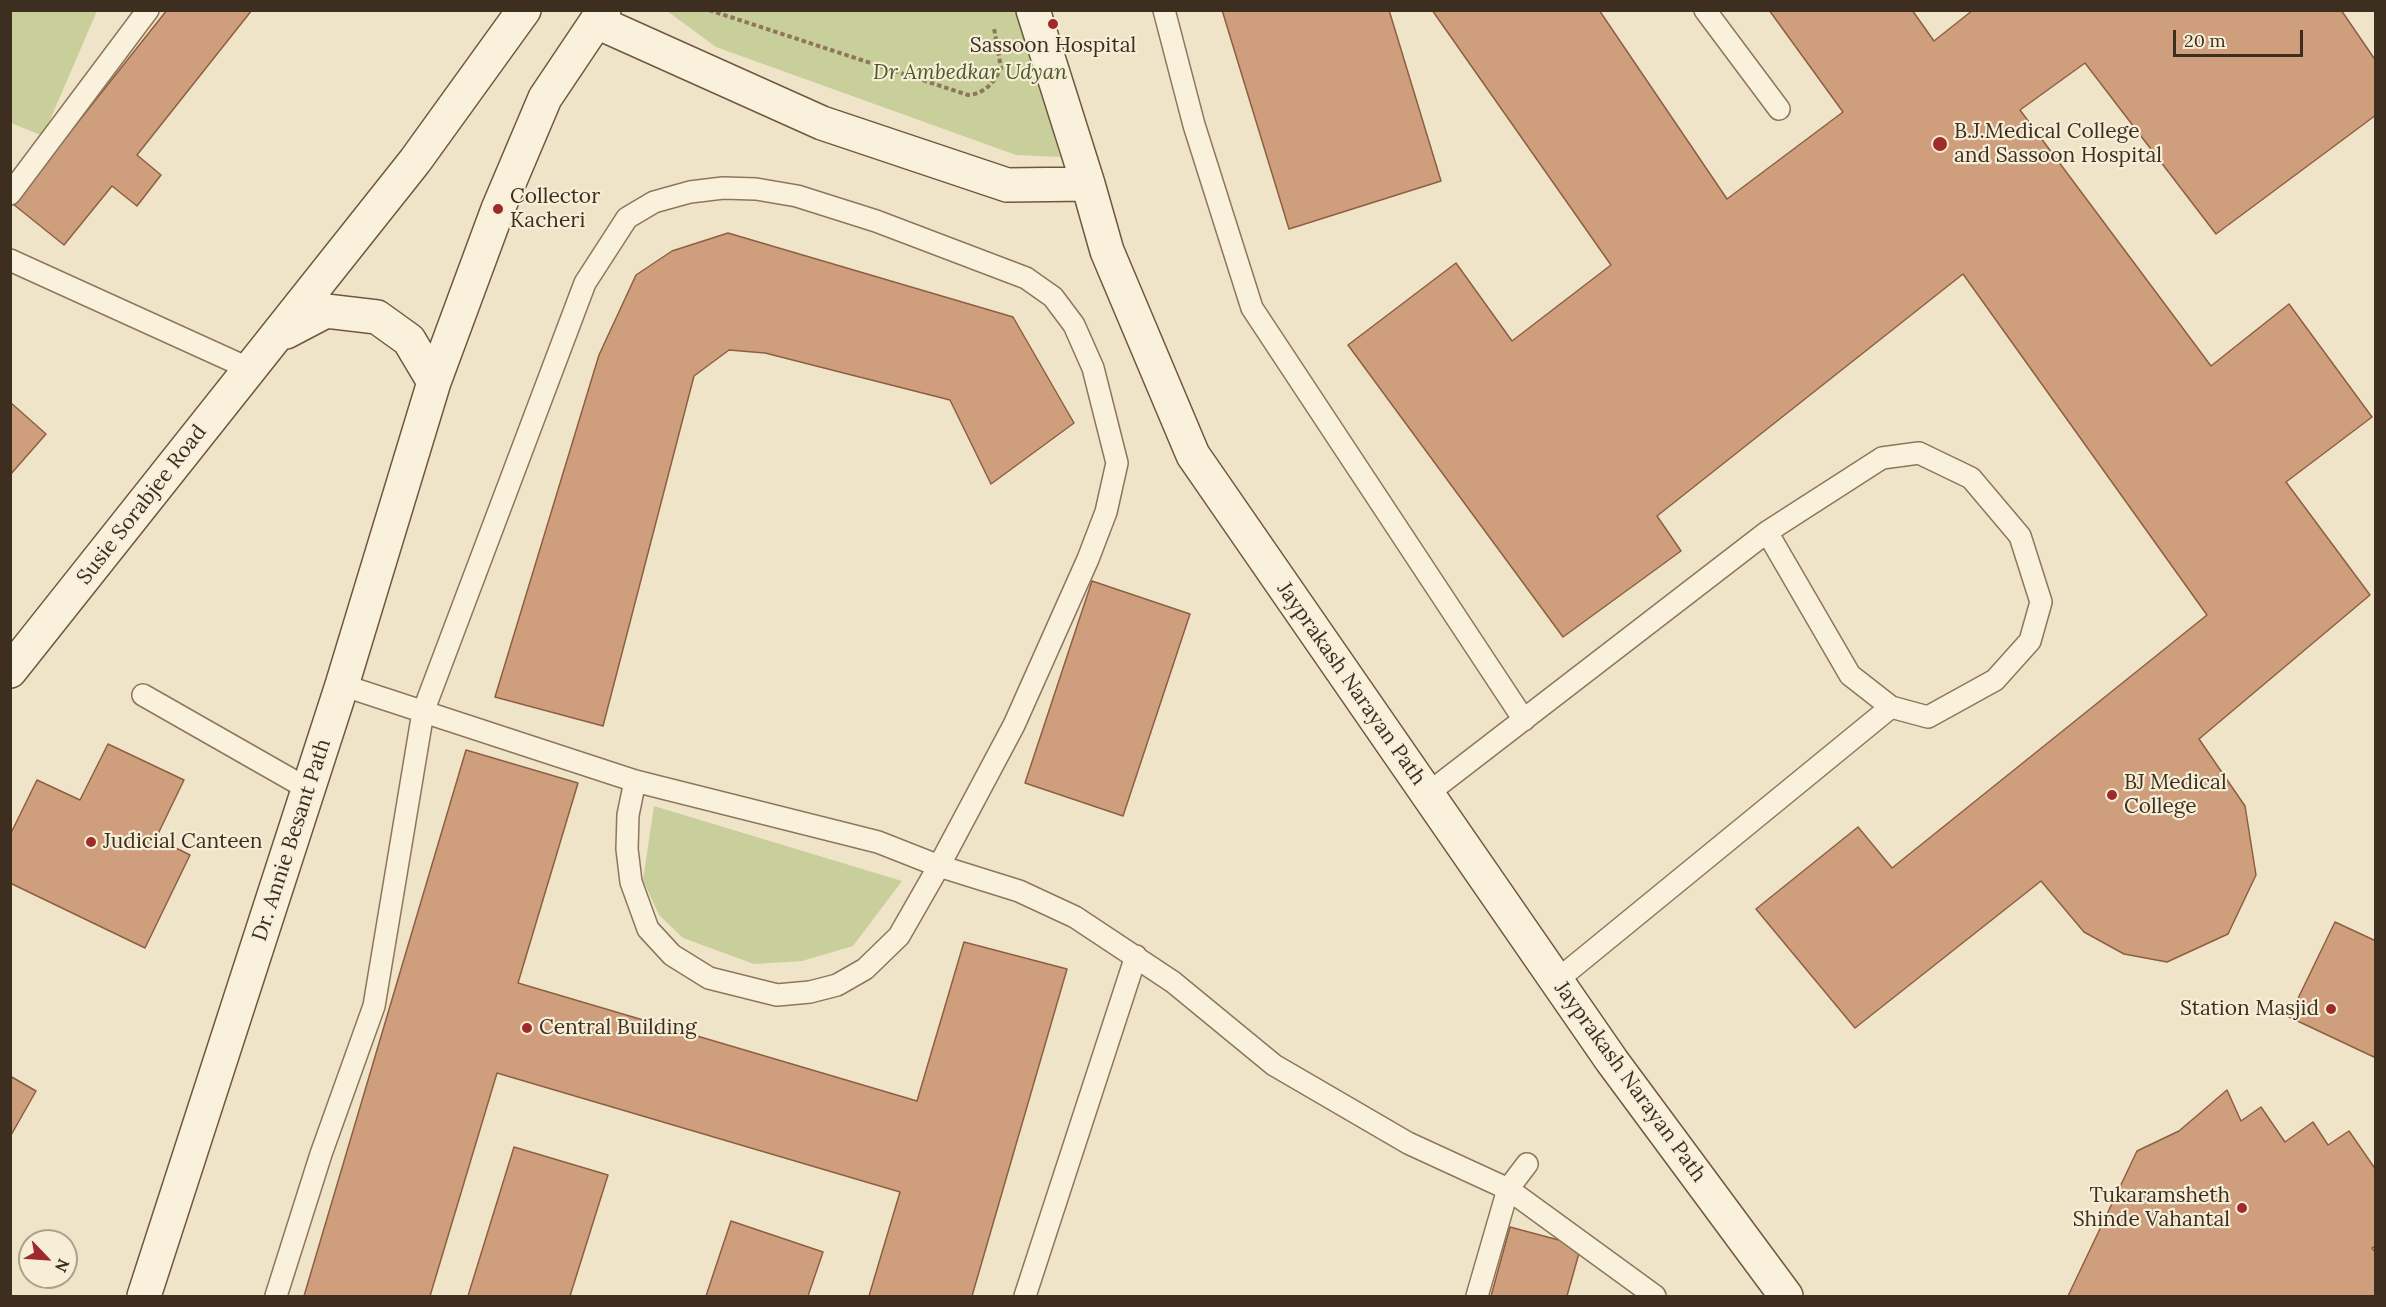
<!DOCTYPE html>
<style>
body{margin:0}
#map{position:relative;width:2386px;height:1307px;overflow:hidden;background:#f0e4c8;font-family:Lora,serif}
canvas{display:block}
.frame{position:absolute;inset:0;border:12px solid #3d2e20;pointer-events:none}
.north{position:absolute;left:18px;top:1229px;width:60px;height:60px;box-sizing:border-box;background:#f7eed8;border:2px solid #ada18e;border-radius:50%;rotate:115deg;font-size:16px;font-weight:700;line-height:24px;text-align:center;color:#3d2e20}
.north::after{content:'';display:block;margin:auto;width:21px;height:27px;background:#9e2a2b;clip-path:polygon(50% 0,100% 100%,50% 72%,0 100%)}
.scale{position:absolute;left:2173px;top:30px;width:130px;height:27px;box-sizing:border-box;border:3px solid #3d2e20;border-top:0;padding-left:8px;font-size:18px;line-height:21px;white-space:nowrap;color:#3d2e20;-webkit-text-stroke:4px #f7eed8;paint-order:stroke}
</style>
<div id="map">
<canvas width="2386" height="1307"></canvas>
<div class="frame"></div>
<div class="north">N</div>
<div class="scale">20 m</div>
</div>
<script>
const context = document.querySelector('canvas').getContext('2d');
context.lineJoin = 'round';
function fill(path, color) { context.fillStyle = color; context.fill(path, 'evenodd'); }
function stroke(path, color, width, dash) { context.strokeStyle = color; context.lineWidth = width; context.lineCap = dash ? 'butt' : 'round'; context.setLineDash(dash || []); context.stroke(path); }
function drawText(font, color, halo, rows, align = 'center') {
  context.font = font + ' Lora,serif'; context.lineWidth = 4.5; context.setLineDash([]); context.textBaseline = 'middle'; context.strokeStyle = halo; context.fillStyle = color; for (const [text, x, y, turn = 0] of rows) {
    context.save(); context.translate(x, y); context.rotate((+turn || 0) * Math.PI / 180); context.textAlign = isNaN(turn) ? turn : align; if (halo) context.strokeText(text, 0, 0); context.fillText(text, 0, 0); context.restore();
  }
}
const green = new Path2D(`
 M11,11h86l-54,125 -32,-13z
 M667,11h351l42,146 -44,-2 -300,-108z
 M654,806l248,75 -49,65 -51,15 -48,3 -71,-26 -24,-23 -16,-35z`);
const building = new Path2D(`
 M167,10h85l-115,145 24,20 -24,31 -25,-20 -48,59 -51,-41z
 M1222,10h167l52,171 -152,48z
 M1432,10h167l128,189 116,-87 -74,-102h143l22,31 39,-31h368l35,51v54l-160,119 -131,-171 -65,47 191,256 78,-62 83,113 -86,65 84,113 -171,144 46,67 11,69 -28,59 -61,28 -43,-8 -40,-22 -43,-51 -186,147 -99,-119 102,-82 34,41 315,-253 -244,-341 -306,242 24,35 -118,86 -215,-292 108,-82 56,78 99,-76z
 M728,233l285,84 61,106 -83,61 -41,-84 -185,-47 -36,-3 -35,26 -91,350 -108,-29 104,-342 37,-80 36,-24z
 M10,402l36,32 -36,41z
 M1092,581l98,33 -67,202 -98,-33z
 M108,744l76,36 -28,58 34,17 -45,93 -135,-65v-48l27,-55 43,20z
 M466,750l112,33 -60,200 399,118 47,-159 103,27 -95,327h-103l31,-104 -403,-119 -67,223h-126z
 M2335,922l41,19v117l-87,-41z
 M10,1076l26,15 -26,46z
 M2227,1090l14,31 20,-14 24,35 28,-20 15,23 21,-14 27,39v76l-4,2 4,5v43h-308l69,-145 42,-20z
 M514,1147l94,28 -38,121h-102z
 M731,1221l92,31 -15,44h-102z
 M1510,1227l71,19 -14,50h-76z`);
const path = new Path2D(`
 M709,10l259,85c16,-1 26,-12 33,-27l-7,-40`);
const lane = new Path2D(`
 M1164,10l30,115 58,183 272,412
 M1705,10l74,99
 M10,194l138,-184
 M10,260l240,109
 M342,685l293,96 243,61 61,24 80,25 56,26 98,65 101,83 134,78 100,46 147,107
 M143,695l165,94
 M1427,794l340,-262 115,-74 37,-5 52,25 49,58 21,66 -11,39 -35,39 -67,37 -37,-10 -41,-32 -83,-143
 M1556,981l335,-274
 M276,1296l45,-142 53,-148 49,-294 162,-429 42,-65 27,-16 36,-10 33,-4 33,1 41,7 79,25 150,57 27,19 21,28 19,43 24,95 -11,49 -18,47 -74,166 -75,141 -40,70 -34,33 -28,16 -27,7 -33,3 -68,-17 -37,-23 -24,-26 -17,-47 -4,-33 1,-34 7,-34
 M1025,1296l111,-340
 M1477,1296l31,-107 19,-25`);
const secondary = new Path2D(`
 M1033,10l55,174 19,67 86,204 419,606 174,235
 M597,22l225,101 185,62 81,-1
 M286,332l40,-21 51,6 32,23 25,42
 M10,671l405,-510 109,-151
 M144,1296l198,-611 92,-303 64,-173 47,-111 59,-88`);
const markers = [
 [1053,24,6,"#9e2a2b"],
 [1940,144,8,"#9e2a2b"],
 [498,209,6,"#9e2a2b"],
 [2112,795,6,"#9e2a2b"],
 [91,842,6,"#9e2a2b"],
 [2331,1009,6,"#9e2a2b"],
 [527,1028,6,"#9e2a2b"],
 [2242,1208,6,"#9e2a2b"]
];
const poiNames = [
 ["Sassoon Hospital",1053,46,"center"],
 ["B.J.Medical College",1954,132],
 ["and Sassoon Hospital",1954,156],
 ["Collector",510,197],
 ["Kacheri",510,221],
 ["BJ Medical",2124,783],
 ["College",2124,807],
 ["Judicial Canteen",103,842],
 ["Station Masjid",2319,1009,"right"],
 ["Central Building",539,1028],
 ["Tukaramsheth",2230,1196,"right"],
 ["Shinde Vahantal",2230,1220,"right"]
];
const parkNames = [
 ["Dr Ambedkar Udyan",970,73]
];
const streetNames = [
 ["Susie Sorabjee Road",142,505,-52],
 ["Jayprakash Narayan Path",1351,684,55],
 ["Dr. Annie Besant Path",292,840,-72],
 ["Jayprakash Narayan Path",1630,1082,54]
];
fill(green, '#c9cf9b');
fill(building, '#cf9f7d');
stroke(building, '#8d5f41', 1.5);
stroke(lane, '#8d765c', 24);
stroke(secondary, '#6f573f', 36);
stroke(path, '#8d765c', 4, [4.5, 3]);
stroke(lane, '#faf1dc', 21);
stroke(secondary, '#faf1dc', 33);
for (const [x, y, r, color] of markers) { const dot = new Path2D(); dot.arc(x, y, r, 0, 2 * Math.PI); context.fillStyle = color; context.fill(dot); stroke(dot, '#f7eed8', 2); }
drawText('21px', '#3d2e20', '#f7eed8', poiNames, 'left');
drawText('italic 21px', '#4d5a26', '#f7eed8', parkNames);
drawText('21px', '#3d2e20', '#f7eed8', streetNames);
</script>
